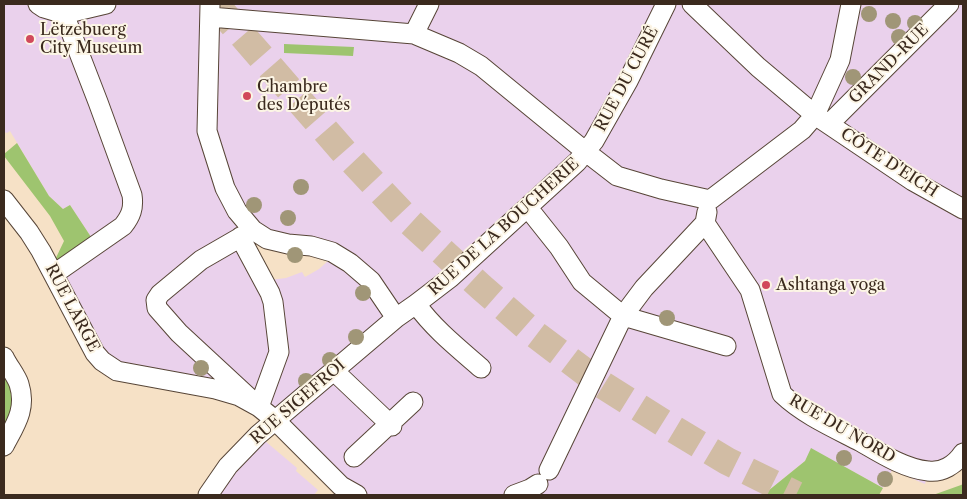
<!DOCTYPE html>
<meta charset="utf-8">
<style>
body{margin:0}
#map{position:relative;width:967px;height:499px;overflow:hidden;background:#f6e1c6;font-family:"Libre Caslon Text",serif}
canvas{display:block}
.frame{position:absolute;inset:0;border:5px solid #3b2a1e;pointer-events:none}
</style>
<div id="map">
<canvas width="967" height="499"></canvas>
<div class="frame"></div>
</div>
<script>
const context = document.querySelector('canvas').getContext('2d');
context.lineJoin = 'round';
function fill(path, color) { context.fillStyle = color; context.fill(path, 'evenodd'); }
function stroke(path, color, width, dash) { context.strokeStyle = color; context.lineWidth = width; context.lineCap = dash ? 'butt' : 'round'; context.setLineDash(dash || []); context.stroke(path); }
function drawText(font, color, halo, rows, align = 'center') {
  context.font = font + ' "Libre Caslon Text",serif'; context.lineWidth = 4; context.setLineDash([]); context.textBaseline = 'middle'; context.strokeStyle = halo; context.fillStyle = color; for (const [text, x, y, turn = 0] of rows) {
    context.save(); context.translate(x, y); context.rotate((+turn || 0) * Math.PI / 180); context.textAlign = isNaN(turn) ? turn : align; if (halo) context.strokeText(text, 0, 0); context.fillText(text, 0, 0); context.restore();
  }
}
const built = new Path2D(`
 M4,4h959v449l-35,19 -3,12 -33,-14 -9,18 -71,-39 -7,12 -42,34h-406l-98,-88 -142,-36 -63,-97 42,-29 -26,-40 -7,4 -14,-13 -39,-65 -3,2 -3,-1zM240,237l92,15 -4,9 -9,8 -14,8 -3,-5 -16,6 -16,2z
 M258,435l39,33 -1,3 22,19 -4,5h-106z`);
const green = new Path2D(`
 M284,44l70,3 -1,9 -69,-3z
 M17,143l32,53 14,13 7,-4 23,35 -37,25 -2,-3 10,-21 -14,-25 -46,-60v-2z
 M4,373l8,12v28l-8,16z
 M811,448l72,40 -4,7h1h-117l42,-34z
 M963,484v11h-30l28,-10z`);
const primaryTunnel = new Path2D(`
 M215,4l130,149 62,66 74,68 55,48 65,49 69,43 57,34 69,34`);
const street = new Path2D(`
 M38,4l6,4 20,6
 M692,4l66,63 57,48 98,66 50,28
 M210,5l-3,126 18,57 12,23 16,19 14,9 21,5 23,2 21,6 18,11 21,18 25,37
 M64,14l42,-10
 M210,17l204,17 45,19 22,13 105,86 31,24 44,13 49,11
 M414,34l15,-30
 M829,124l120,-120
 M4,200l25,32 12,19 54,102 7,8 15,10 98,18 24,7 20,11 16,13 66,66 16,9
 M710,200l92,-70 13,-15 25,-55 11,-56
 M528,208l31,39 23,35 41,34 103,30
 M705,223l45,67 32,104c22,21 52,34 79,48 19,11 44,27 67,29 14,2 27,-6 35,-18
 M240,237l30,56 3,9 6,50 -20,55 -80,-74 -22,-25 -1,-8 4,-6 41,-34 52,-30
 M54,274l69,-48c8,-10 11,-18 9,-31l-34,-93 -34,-88
 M416,304c18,25 42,44 65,64
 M4,357c4,9 12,18 15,27 8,25 -4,41 -15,62
 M334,371l58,55
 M354,457l59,-55
 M549,470l74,-154 21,-28 61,-65 2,-11
 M208,495l20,-29 30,-31 138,-117 20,-14 34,-26 127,-116 17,-21 34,-60 38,-77
 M514,495l16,-6 8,-5`);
const trees = [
 [869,14],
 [893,21],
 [915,23],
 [899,37],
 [853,77],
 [301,187],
 [254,205],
 [288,218],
 [295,255],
 [363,293],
 [667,318],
 [356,337],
 [330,360],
 [201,368],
 [306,381],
 [844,458],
 [885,479]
];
const markers = [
 [30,39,5,"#d1495b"],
 [247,96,5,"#d1495b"],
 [766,285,5,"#d1495b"]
];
const poiNames = [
 ["Lëtzebuerg",40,30],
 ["City Museum",40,48],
 ["Chambre",257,87],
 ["des Députés",257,105],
 ["Ashtanga yoga",776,285]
];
const streetNames = [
 ["GRAND-RUE",889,64,-45],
 ["RUE DU CURÉ",627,79,-62],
 ["CÔTE D'EICH",889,163,33],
 ["RUE DE LA BOUCHERIE",504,227,-42],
 ["RUE LARGE",72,308,62],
 ["RUE SIGEFROI",298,402,-41],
 ["RUE DU NORD",842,429,30]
];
fill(built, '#ead1ec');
fill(green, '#9ec46f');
stroke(primaryTunnel, '#d1bca4', 28, [28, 14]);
stroke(street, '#574537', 21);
stroke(street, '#fff', 19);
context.fillStyle = '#a09677';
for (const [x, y] of trees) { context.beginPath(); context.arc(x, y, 8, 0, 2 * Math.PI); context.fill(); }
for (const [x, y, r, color] of markers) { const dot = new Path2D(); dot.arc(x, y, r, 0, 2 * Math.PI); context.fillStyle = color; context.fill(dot); stroke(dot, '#fcf5e5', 2); }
drawText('16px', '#3b2a1e', '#fcf5e5', poiNames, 'left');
drawText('16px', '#3b2a1e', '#fcf5e5', streetNames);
</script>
